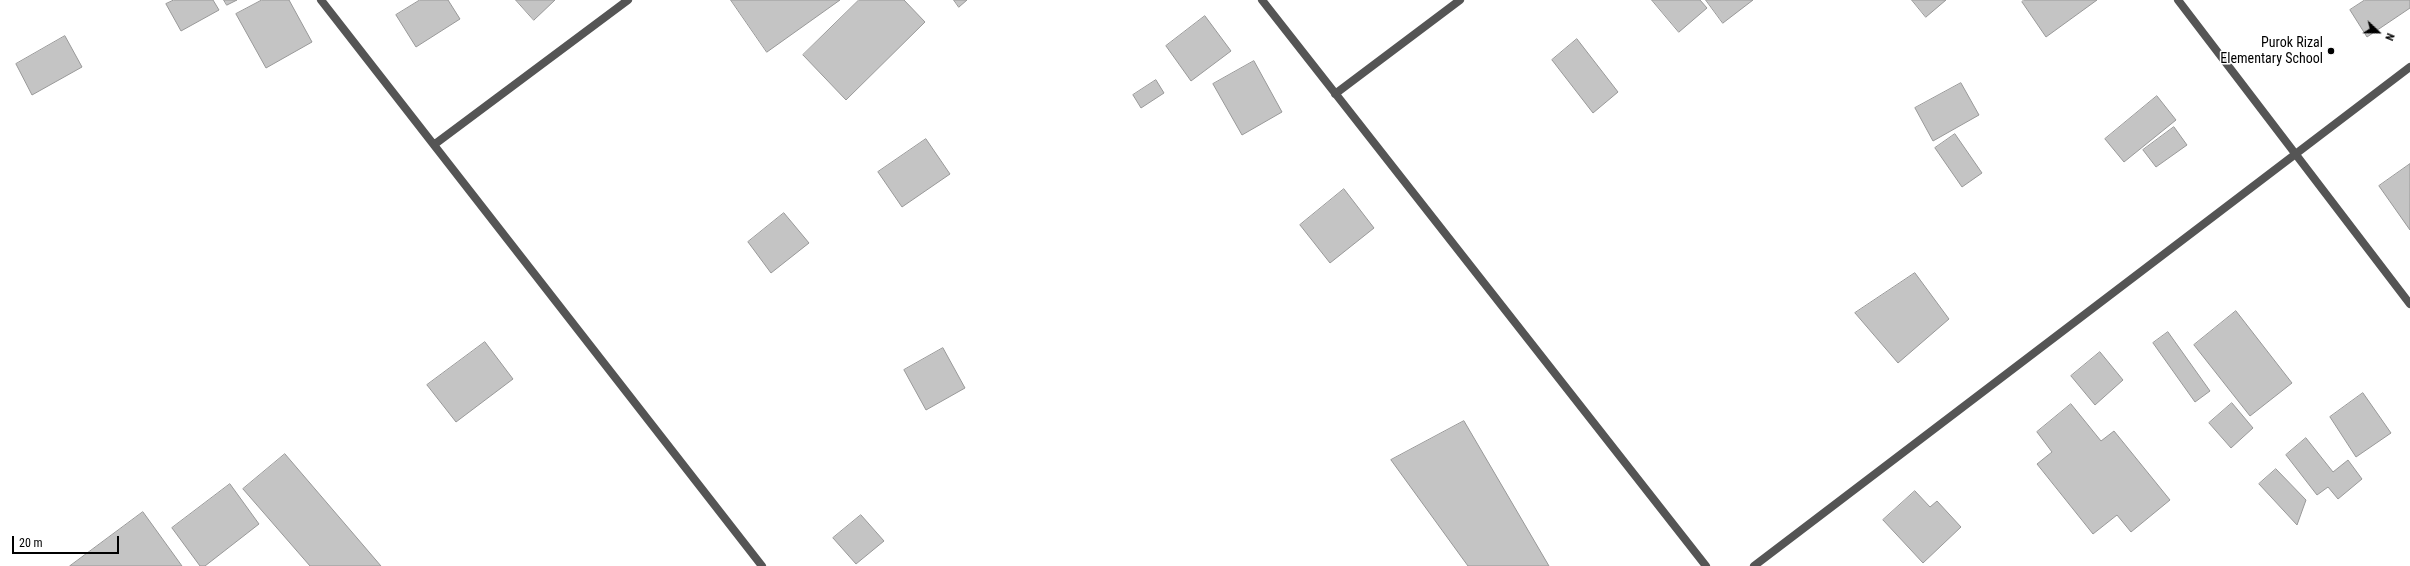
<!DOCTYPE html>
<style>
body{margin:0}
#map{position:relative;width:2410px;height:566px;overflow:hidden;background:#fff;font-family:"Roboto Condensed",sans-serif}
canvas{display:block}
.north{position:absolute;left:2358px;top:12px;width:40px;height:40px;-webkit-text-stroke:3px #fff;paint-order:stroke;rotate:112deg;font-size:11px;font-weight:700;line-height:16px;text-align:center;color:#000}
.north::after{content:'';display:block;margin:auto;width:14px;height:18px;background:#000;clip-path:polygon(50% 0,100% 100%,50% 72%,0 100%)}
.scale{position:absolute;left:12px;top:536px;width:107px;height:18px;box-sizing:border-box;border:2px solid #000;border-top:0;padding-left:5px;font-size:12px;line-height:14px;white-space:nowrap;color:#000;-webkit-text-stroke:3px #fff;paint-order:stroke}
</style>
<div id="map">
<canvas width="2410" height="566"></canvas>
<div class="north">N</div>
<div class="scale">20 m</div>
</div>
<script>
const context = document.querySelector('canvas').getContext('2d');
context.lineJoin = 'round';
function fill(path, color) { context.fillStyle = color; context.fill(path, 'evenodd'); }
function stroke(path, color, width, dash) { context.strokeStyle = color; context.lineWidth = width; context.lineCap = dash ? 'butt' : 'round'; context.setLineDash(dash || []); context.stroke(path); }
function drawText(font, color, halo, rows, align = 'center') {
  context.font = font + ' "Roboto Condensed",sans-serif'; context.lineWidth = 3; context.setLineDash([]); context.textBaseline = 'middle'; context.strokeStyle = halo; context.fillStyle = color; for (const [text, x, y, turn = 0] of rows) {
    context.save(); context.translate(x, y); context.rotate((+turn || 0) * Math.PI / 180); context.textAlign = isNaN(turn) ? turn : align; if (halo) context.strokeText(text, 0, 0); context.fillText(text, 0, 0); context.restore();
  }
}
const building = new Path2D(`
 M174,0h39l6,10 -38,21 -15,-27z
 M224,0h13l-10,5z
 M262,0h27l23,42 -46,26 -30,-54z
 M420,0h28l12,19 -44,28 -20,-32z
 M516,0h39l-21,20z
 M731,0h109l-73,52z
 M859,0h45l21,22 -79,78 -43,-45z
 M954,0h13l-8,7z
 M1652,0h48l7,8 -28,24z
 M1706,0h47l-30,23z
 M1912,0h34l-20,17z
 M2024,0h73l-51,37 -24,-35z
 M2365,0h45v8l-43,29 -17,-27z
 M1205,16l26,35 -40,30 -25,-35z
 M65,36l17,31 -50,28 -16,-31z
 M1577,39l41,53 -25,21 -41,-53z
 M1254,61l28,51 -40,23 -29,-51z
 M1156,80l8,13 -23,15 -8,-13z
 M1961,83l18,32 -46,26 -18,-33z
 M2157,96l19,24 -52,42 -19,-23z
 M2174,127l13,18 -31,22 -13,-17z
 M1955,134l27,39 -20,14 -27,-39z
 M926,139l24,35 -48,33 -24,-35z
 M2410,164v66l-31,-44z
 M1344,189l30,39 -44,35 -30,-38z
 M784,213l25,30 -38,30 -23,-31z
 M1915,273l34,46 -51,44 -43,-50z
 M2236,311l56,72 -42,33 -56,-71z
 M2168,332l42,59 -15,11 -42,-59z
 M485,342l28,37 -57,43 -29,-37z
 M943,348l22,40 -39,22 -22,-40z
 M2100,352l23,28 -28,25 -24,-29z
 M2363,393l28,40 -35,24 -26,-40z
 M2232,403l21,25 -22,20 -22,-25z
 M2071,404l30,37 13,-10 56,69 -39,32 -14,-17 -24,19 -56,-70 15,-12 -15,-20z
 M1464,421l85,145h-81l-77,-106z
 M2306,438l27,34 15,-12 14,19 -24,20 -10,-12 -11,8 -31,-40z
 M285,454l96,112h-71l-67,-77z
 M2276,469l30,31 -9,25 -38,-41z
 M230,484l29,40 -54,42h-5l-28,-38z
 M1915,491l15,16 7,-6 24,26 -38,36 -40,-43z
 M143,512l39,54h-112z
 M861,515l23,26 -28,23 -23,-26z`);
const street = new Path2D(`
 M321,0l441,566
 M1262,0l444,566
 M2178,0l232,304
 M1335,94l125,-94
 M435,144l193,-144
 M1754,566l656,-499`);
const markers = [
 [2331,51,4,"#000"]
];
const poiNames = [
 ["Purok Rizal",2323,43],
 ["Elementary School",2323,59]
];
fill(building, '#c4c4c4');
stroke(building, '#999', 1);
stroke(street, '#555', 8);
for (const [x, y, r, color] of markers) { const dot = new Path2D(); dot.arc(x, y, r, 0, 2 * Math.PI); context.fillStyle = color; context.fill(dot); stroke(dot, '#fff', 1.5); }
drawText('14px', '#000', '#fff', poiNames, 'right');
</script>
